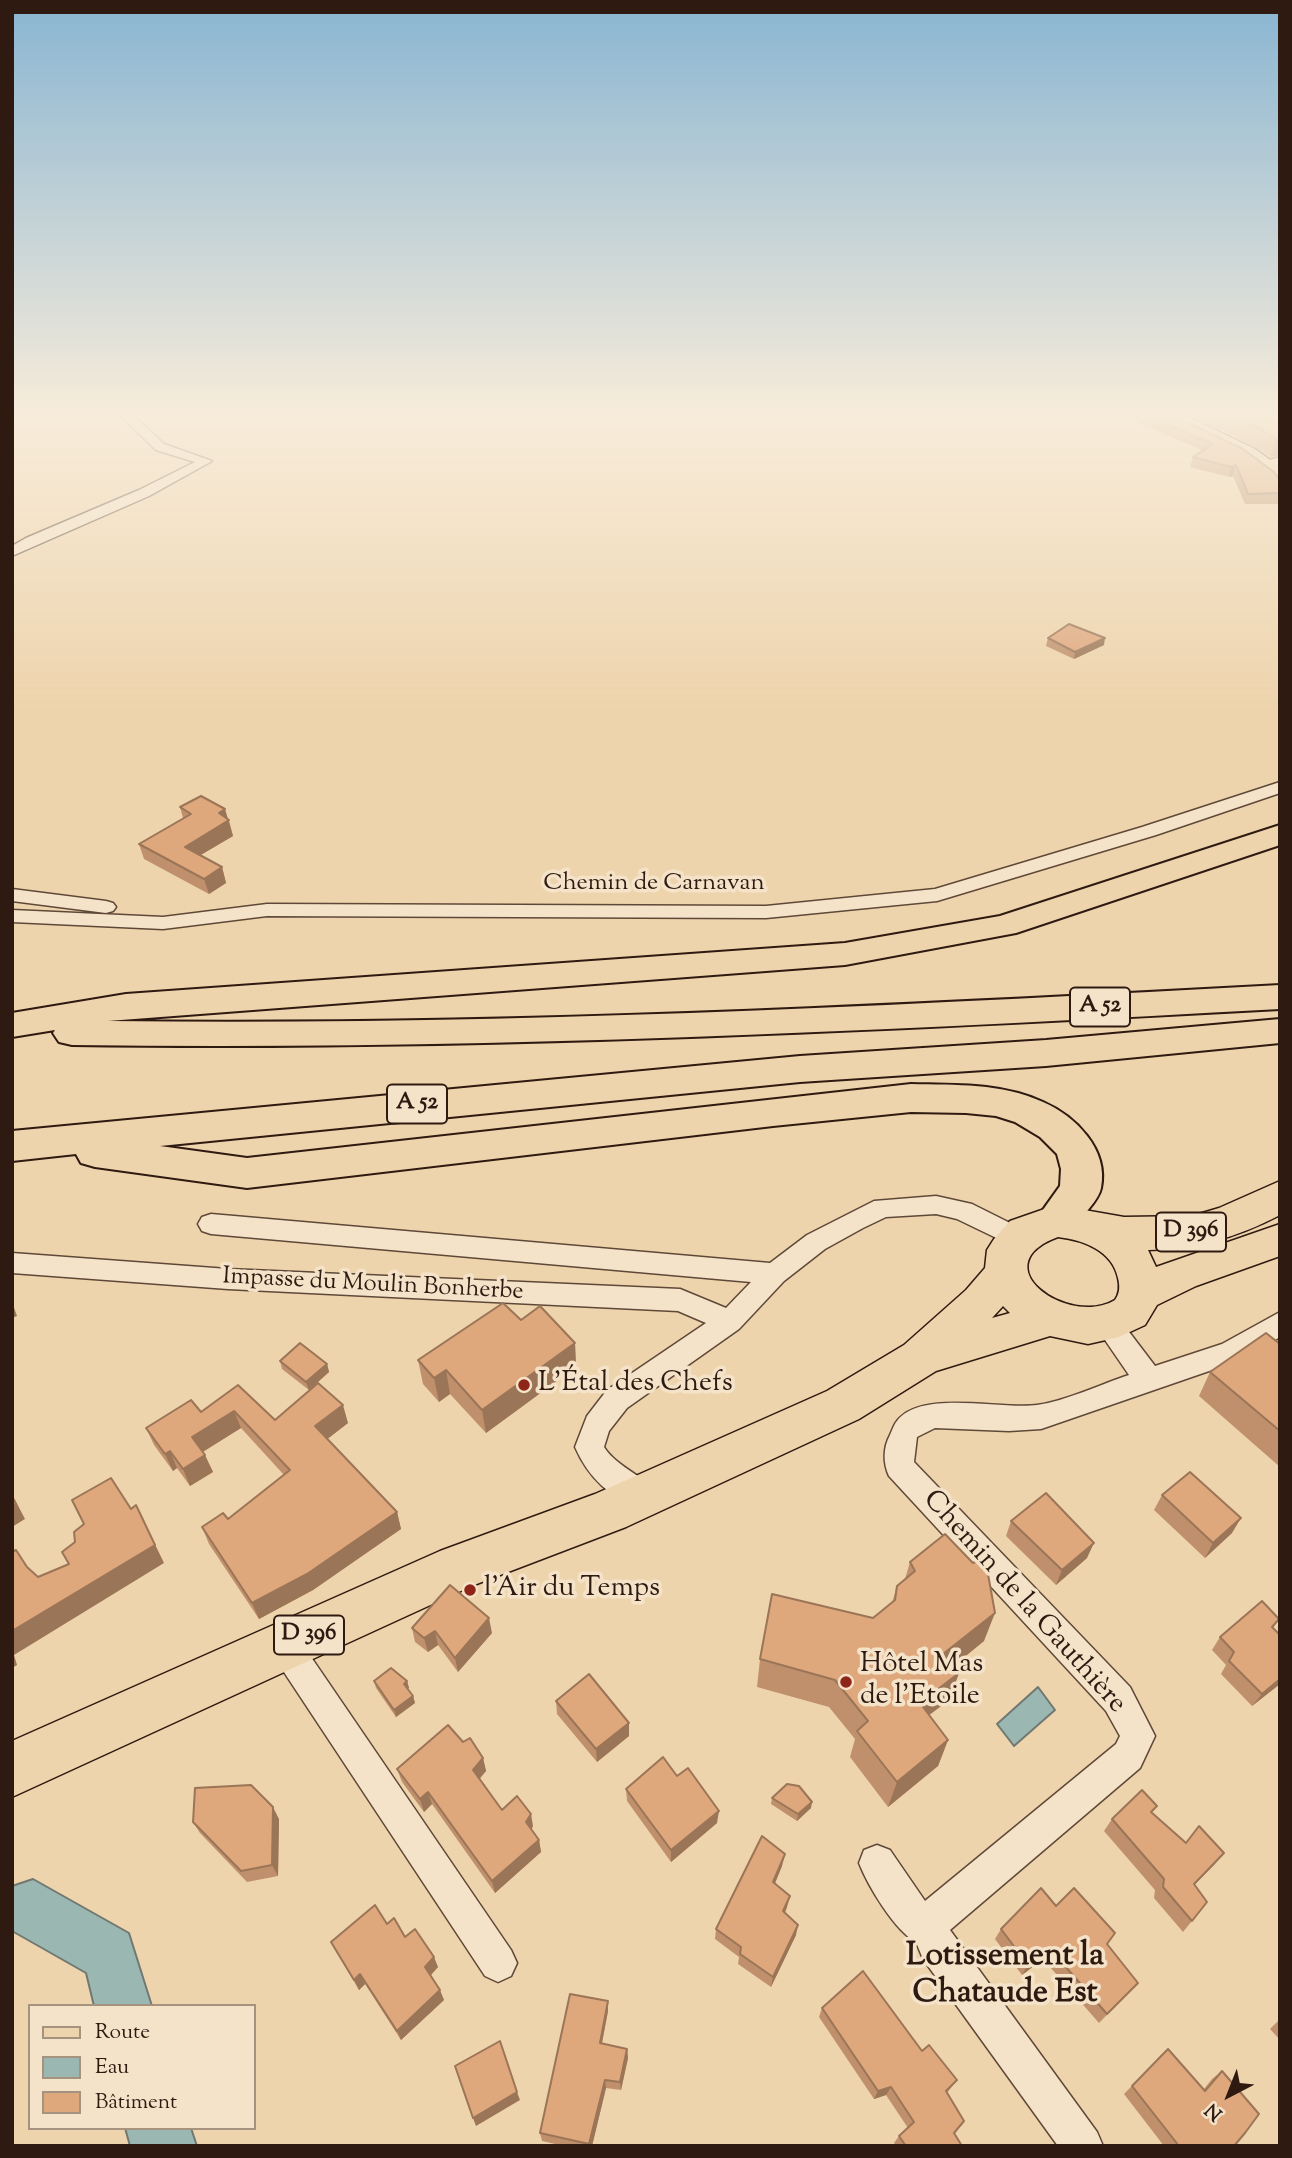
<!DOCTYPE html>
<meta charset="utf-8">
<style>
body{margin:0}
#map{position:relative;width:1292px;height:2158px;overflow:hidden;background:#eed4ac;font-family:"Sorts Mill Goudy",serif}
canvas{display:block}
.frame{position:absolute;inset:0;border:14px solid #2f1a11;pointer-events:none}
.legend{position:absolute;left:28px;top:2004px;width:228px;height:126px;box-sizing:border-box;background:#f4e3c9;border:2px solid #a5937f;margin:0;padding:9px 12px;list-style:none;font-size:21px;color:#2f1a11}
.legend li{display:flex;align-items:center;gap:14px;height:35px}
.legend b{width:35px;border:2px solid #a5937f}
.north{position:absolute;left:1194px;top:2060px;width:70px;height:70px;-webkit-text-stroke:5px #f4e3c9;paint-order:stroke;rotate:222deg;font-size:19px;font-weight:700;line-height:28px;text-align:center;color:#2f1a11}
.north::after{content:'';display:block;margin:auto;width:24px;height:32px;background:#2f1a11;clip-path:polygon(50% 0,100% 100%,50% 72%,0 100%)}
</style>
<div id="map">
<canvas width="1292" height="2158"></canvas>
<div class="frame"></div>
<ul class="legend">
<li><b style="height:9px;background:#eed4ac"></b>Route</li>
<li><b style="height:19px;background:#9bb7b1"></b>Eau</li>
<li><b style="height:19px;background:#dea77c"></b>Bâtiment</li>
</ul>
<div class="north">N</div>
</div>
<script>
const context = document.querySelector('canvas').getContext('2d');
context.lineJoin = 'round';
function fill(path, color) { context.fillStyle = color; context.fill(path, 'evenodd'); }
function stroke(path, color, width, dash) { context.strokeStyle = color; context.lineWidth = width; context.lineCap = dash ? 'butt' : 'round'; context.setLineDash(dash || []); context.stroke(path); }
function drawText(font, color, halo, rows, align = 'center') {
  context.font = font + ' "Sorts Mill Goudy",serif'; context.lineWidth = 7; context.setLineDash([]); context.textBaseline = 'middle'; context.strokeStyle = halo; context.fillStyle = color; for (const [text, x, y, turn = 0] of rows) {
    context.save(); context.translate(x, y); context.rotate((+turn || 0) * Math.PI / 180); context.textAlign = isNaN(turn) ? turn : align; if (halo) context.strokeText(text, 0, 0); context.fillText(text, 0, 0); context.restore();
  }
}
const water = new Path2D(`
 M1038,1687l17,23 -41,36 -17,-22z
 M33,1879l96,54 23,73h-58l-8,-33 -74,-42v-45z
 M125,2128h66l6,18h-67z`);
const street = new Path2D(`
 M117,412h13l34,32 48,17 -63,35 -137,60v-10l14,-8 113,-48 56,-28 -39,-12z
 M1280,457v8l-15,2 -6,-4z
 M1280,782v11l-124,42 -219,66 -171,17 -499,-2 -104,13 -151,-7v-12l151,7 104,-13 499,2 169,-17 207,-62z
 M12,889l94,12 7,2 3,4 -3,4 -7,2 -94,-12z
 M936,1196l36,8 52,26 4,7 -4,7 -9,3 -58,-28 -21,-5 -50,3 -23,11 -38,21 -41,32 -45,48 -112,79 -18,23 -5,16c14,22 45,30 54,49l-4,10 -11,4c-33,-13 -54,-31 -68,-63l12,-31 20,-26 99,-67 -28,-12 -450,-22 -216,-16v-20l216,16 452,20 46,19 25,-26 -540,-48 -9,-3 -4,-7 4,-7 9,-3 559,49 37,-28 67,-34z
 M1280,1312v25l-39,23 -200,69 -32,2 -74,-3 -18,9 -3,25 216,225 25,49 -15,32 -190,162 147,202 6,14h-45l-135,-187 -7,-17c-21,-11 -48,-56 -57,-79l5,-13 13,-5 13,5 35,51 191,-157 4,-8 -14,-25 -217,-235c-6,-13 -6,-28 1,-41 2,-4 4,-11 7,-14 24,-32 104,-11 140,-16 29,-4 64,-21 92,-30l-35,-51 3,-8 10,-3 10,3 38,50 67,-22z
 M285,1630l11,5 215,315 6,13 -6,13 -13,6 -13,-6 -211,-319 -5,-11 5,-11z`);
const primary = new Path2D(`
 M1154,412h24l77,37 25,18v16l-7,-2 -32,-24 -85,-41z
 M1280,1181v34c-42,22 -85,35 -132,35l8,17 124,-43v32l-84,30 -39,19 -12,20 -26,12 -31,7 -38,-8 -114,35 -77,48 -233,108 -152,58 -462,212v-56l428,-190 155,-57 232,-103 77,-46 62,-55 19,-22 2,-18 7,-11 16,-18 46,-16 68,12 68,-1 27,-8zM1058,1237c25,3 54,13 60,41 2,8 2,15 -3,22 -47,28 -134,-35 -57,-63zM1003,1306l7,7 -18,5z`);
const highway = new Path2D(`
 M1280,825v20l-264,88 -171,32 -737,56c391,5 781,-15 1172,-36v24c-403,22 -805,42 -1208,36l-13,-3 -6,-9 2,-3 -43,7v-24l114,-19 719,-51 155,-27z
 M1280,1019v24l-234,23 -246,16 -640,64 87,12 664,-74c45,1 90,-1 132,18 32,14 66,47 58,86 -2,10 -11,19 -17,27 -14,19 -19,25 -43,18l-6,-12 25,-35 1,-17 -4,-15 -17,-17 -25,-15 -19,-6 -30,-3 -55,-1 -138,14 -526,62 -152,-21 -14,-4 -5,-9 -64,7v-30l788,-75 246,-16z`);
const wall = new Path2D(`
 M1134,412h31l115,68v24h-35l-12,-28 -4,1 -39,-10 3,-10 9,-7 -70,-30z
 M1184,412h96v43l-9,2 -15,-10z
 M1048,638l56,7 -30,14 -28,-13z
 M180,807l49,13 4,16 -33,19 22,12 4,16 -17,11 -65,-35 -5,-15 44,-26z
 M521,1320l54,23 1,24 -90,66 -36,-39 -11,8 -16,-18 -5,-24z
 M1280,1344v123l-81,-71 11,-24z
 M280,1361l47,3 2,8 -20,18 -27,-21z
 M238,1385l37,35 73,3 -21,16 70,73 4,17 -88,61 -54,29 -50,-75 -7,-17 26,-8 56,-44 -43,-47 -38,24 10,20 -23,14 -13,-18 -4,3 -19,-26 -8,-17 55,-16z
 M1162,1495l70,38 -27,25 -51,-48z
 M1011,1521l76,37 -31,27 -50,-49z
 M910,1562l74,79 -31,25 6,7 -10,27 -20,15 19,25 -10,26 -50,41 -38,-50 5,-18 -26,-32 -72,-20 3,-28 113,-41 19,-15 5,-17 8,-7z
 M1279,1619l-6,9 7,7v49l-28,22 -31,-32 5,-9 -14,-15 8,-13z
 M412,1628l80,5 -34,39 -20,-27 -10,7 -13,-10z
 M374,1681h33l2,7 -2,1 6,7 2,7 -19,14 -20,-29z
 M556,1701l73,22v13l-32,26 -40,-48z
 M463,1742l20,16 3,13 -6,7 22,32 31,16 -2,4 8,10 2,12 -46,41 -63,-89 -8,8 -22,-30 -5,-13z
 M677,1776l40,47 -46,39 -44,-61 -1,-12z
 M772,1798l39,10 -14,13 -26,-17z
 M1152,1813l33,30 39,10 -30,32 -2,36 -9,11 -29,-34 1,-8 -51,-59 8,-12z
 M279,1819l-1,57 -31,6 -47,-49 -7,-11z
 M782,1866l-7,17 12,24 -2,6 11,22 -25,52 -33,-23 1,-7 -24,-18 1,-10z
 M1056,1906l51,38 31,39 -39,40 -56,-64 -21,16 -27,-36 6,-10z
 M387,1924l18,13 33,30 -7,8 13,25 -43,40 -36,-56 -6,6 -28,-48z
 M822,2008l100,43 35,29 -10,13 7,41 8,12h-66l-2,-3 5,-7 9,-8 -22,-33 -12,4 -55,-82z
 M608,2011l-6,33 25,5 1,9 -7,32 -15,-2 -14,58h-28l-22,-5 -2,-8z
 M1280,2019v21l-10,-11z
 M1168,2049l36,40 8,-10 10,-8 12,75h-70l-40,-52z`);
const shadedWall = new Path2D(`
 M1276,439h4v16l-9,2z
 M1236,465l-3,11 -4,1 2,-10z
 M1105,638l-1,7 -30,14 1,-7z
 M225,809l8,27 -44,26 -4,-15 34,-34z
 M222,867l4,16 -17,11 -5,-15z
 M12,1302l5,14 -5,2z
 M575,1343l1,24 -90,66 -4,-23z
 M327,1364l2,8 -20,18 -3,-8z
 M446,1370l4,24 -11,8 -5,-24z
 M343,1405l5,18 -27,21 -6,-18z
 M234,1411l7,17 -42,26 -7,-17z
 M170,1451l7,17 -4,3 -8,-17z
 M205,1455l8,17 -23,14 -7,-17z
 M12,1494l13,25 -13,8z
 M136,1505l28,58 -150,92 3,10 -5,3v-37z
 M397,1512l4,17 -88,61 -54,29 -7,-16z
 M1241,1518l-9,15 -27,25 8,-15z
 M1094,1543l-7,15 -31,27 6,-15z
 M995,1613l-11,28 -50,41 9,-28z
 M489,1618l3,15 -34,39 -3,-14z
 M435,1631l3,14 -10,7 -4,-14z
 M959,1673l-10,27 -38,29 9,-26z
 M1280,1679v5l-28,22 10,-12z
 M407,1681l2,7 -3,2 -2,-6z
 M413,1696l2,7 -19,14 -2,-7z
 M629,1723v13l-32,26 -1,-13z
 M948,1740l-10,26 -50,41 9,-25z
 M483,1758l3,13 -10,12 -3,-13z
 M428,1792l4,12 -8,8 -4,-13z
 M812,1802l-1,6 -14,13 1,-7z
 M273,1807l6,12 -1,57 -6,-11z
 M719,1811l-2,12 -46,39v-12z
 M531,1814l2,12 -5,9 -2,-13z
 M539,1840l2,12 -46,41 -3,-12z
 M1224,1853l-10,12 -30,30 10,-11z
 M785,1854l-3,12 -11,27 2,-11z
 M790,1896l-3,11 -6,15 2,-11z
 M798,1925l-2,10 -25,52 2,-10z
 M1050,1949l-7,10 -21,16 6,-10z
 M434,1957l4,10 -9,10 -4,-10z
 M360,1974l5,10 -6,6 -5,-10z
 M440,1990l4,10 -43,40 -4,-9z
 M608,2001v10l-8,41v-9z
 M627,2049l1,9 -7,32 -1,-8z
 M605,2080l1,8 -14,58h-3z
 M891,2087l-5,8 -12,4 4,-8z
 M517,2092l3,8 -44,26 -3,-8z`);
const building = new Path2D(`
 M1138,412h27l78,37 31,23 6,8v13l-32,1 -12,-29 -5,2 -38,-10 20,-13z
 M1225,412h55v27h-4l-15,-10z
 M1069,624l36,14 -30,14 -27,-14z
 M201,796l24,13 -6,4 10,7 -44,27 37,20 -18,12 -65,-35 52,-30 -11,-7z
 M503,1303l18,17 19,-14 35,37 -93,67 -36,-40 -12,8 -16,-18z
 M1266,1333l14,11v87l-70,-59z
 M300,1343l27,21 -21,18 -26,-21z
 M318,1383l25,22 -28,21 82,86 -90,62 -55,29 -50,-76 21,-14 5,6 62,-49 -56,-59 -42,26 13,18 -22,14 -13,-18 -5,3 -19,-26 45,-28 10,12 37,-27 37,35z
 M1190,1472l51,46 -28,25 -51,-48z
 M111,1478l20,31 5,-4 19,40 -143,86v-79l4,-2 11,17 11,10 31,-13 -7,-12 13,-10 -1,-10 10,-8 -12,-24z
 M1046,1493l48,50 -32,27 -51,-49z
 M12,1497l4,7 -4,2z
 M945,1534l28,29 4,-2 11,13 7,39 -52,41 16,19 -39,30 28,37 -51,42 -40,-51 11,-10 -33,-41 -75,-21 12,-65 101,24 22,-18 2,-14 18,-15 -5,-9z
 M450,1585l39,33 -34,40 -20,-27 -11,7 -12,-10z
 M1262,1601l17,18 -7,8 8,8v44l-18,15 -33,-33 5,-9 -14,-15z
 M391,1668l16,13 -3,3 9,12 -19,14 -20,-29z
 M589,1674l40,49 -33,26 -40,-48z
 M448,1725l15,17 7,-4 13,20 -10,12 29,40 15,-14 14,18 -5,8 13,18 -47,41 -64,-89 -8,7 -23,-30z
 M663,1757l14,19 11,-8 31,43 -48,39 -45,-61z
 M787,1784l12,2 13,16 -14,12 -26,-16z
 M251,1785l22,22 -1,58 -31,6 -48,-49 2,-34z
 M1142,1790l15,16 -6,6 35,31 13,-17 25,27 -30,31 13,18 -15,19 -29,-34 1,-8 -52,-60z
 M762,1836l23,18 -12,28 17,14 -7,15 15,14 -25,52 -33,-23 1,-7 -25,-18z
 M1041,1888l15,18 18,-18 41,45 -8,11 31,39 -31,31 -57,-65 -22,16 -27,-36z
 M375,1905l12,19 7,-6 11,19 10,-8 19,28 -9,10 15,23 -43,41 -37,-57 -6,6 -23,-38z
 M863,1971l59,80 7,-6 28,35 -11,11 18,30 -10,12 8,13h-56l-7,-10 15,-14 -23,-35 -13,4 -56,-83z
 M570,1994l38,7 -8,42 27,6 -7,33 -15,-2 -16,64 -49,-11z
 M500,2041l17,51 -44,26 -18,-52z
 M1168,2049l37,42 17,-20 37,43 -14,19 -11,13h-55l-47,-60z`);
const markers = [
 [524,1385,7,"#8f2418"],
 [470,1590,7,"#8f2418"],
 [846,1682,7,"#8f2418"]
];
const shields = [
 [1100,1007,60],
 [417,1104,60],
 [1191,1232,70],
 [309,1635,70]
];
const shieldNames = [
 ["A 52",1100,1007],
 ["A 52",417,1104],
 ["D 396",1191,1232],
 ["D 396",309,1635]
];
const streetNames = [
 ["Chemin de Carnavan",654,885],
 ["Impasse du Moulin Bonherbe",373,1286,3]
];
const nearPoinames = [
 ["L'Étal des Chefs",538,1385],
 ["l'Air du Temps",484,1590],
 ["Hôtel Mas",860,1666],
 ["de l'Etoile",860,1698]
];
const nearStreetnames = [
 ["Chemin de la Gauthière",1023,1603,48]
];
const nearNeighbourhoodnames = [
 ["Lotissement la",1005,1959],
 ["Chataude Est",1005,1996]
];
fill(water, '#9bb7b1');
stroke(water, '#707871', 2);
stroke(street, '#5f4838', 3);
stroke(primary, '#2f1a11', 3);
stroke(highway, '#2f1a11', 4);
fill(street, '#f4e3c9');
fill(primary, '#eed4ac');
fill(highway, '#eed4ac');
fill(wall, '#bf906b');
fill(shadedWall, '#9b7557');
fill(building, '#dea77c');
stroke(building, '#9b7557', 2);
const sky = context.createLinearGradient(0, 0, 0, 714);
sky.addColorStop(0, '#89b5d2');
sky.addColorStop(0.58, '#f7ecda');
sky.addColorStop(1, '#f7ecda00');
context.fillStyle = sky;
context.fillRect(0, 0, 1292, 714);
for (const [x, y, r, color] of markers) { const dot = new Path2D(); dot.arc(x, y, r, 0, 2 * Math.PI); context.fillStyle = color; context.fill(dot); stroke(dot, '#f4e3c9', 2.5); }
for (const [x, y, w] of shields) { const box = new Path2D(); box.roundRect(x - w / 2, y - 19.5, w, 39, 5); context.fillStyle = '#f4e3c9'; context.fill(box); stroke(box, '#2f1a11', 2); }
drawText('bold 23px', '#2f1a11', null, shieldNames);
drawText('24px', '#2f1a11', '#f4e3c9', streetNames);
drawText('28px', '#2f1a11', '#f4e3c9', nearPoinames, 'left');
drawText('28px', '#2f1a11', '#f4e3c9', nearStreetnames);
drawText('bold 32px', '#2f1a11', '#f4e3c9', nearNeighbourhoodnames);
</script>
